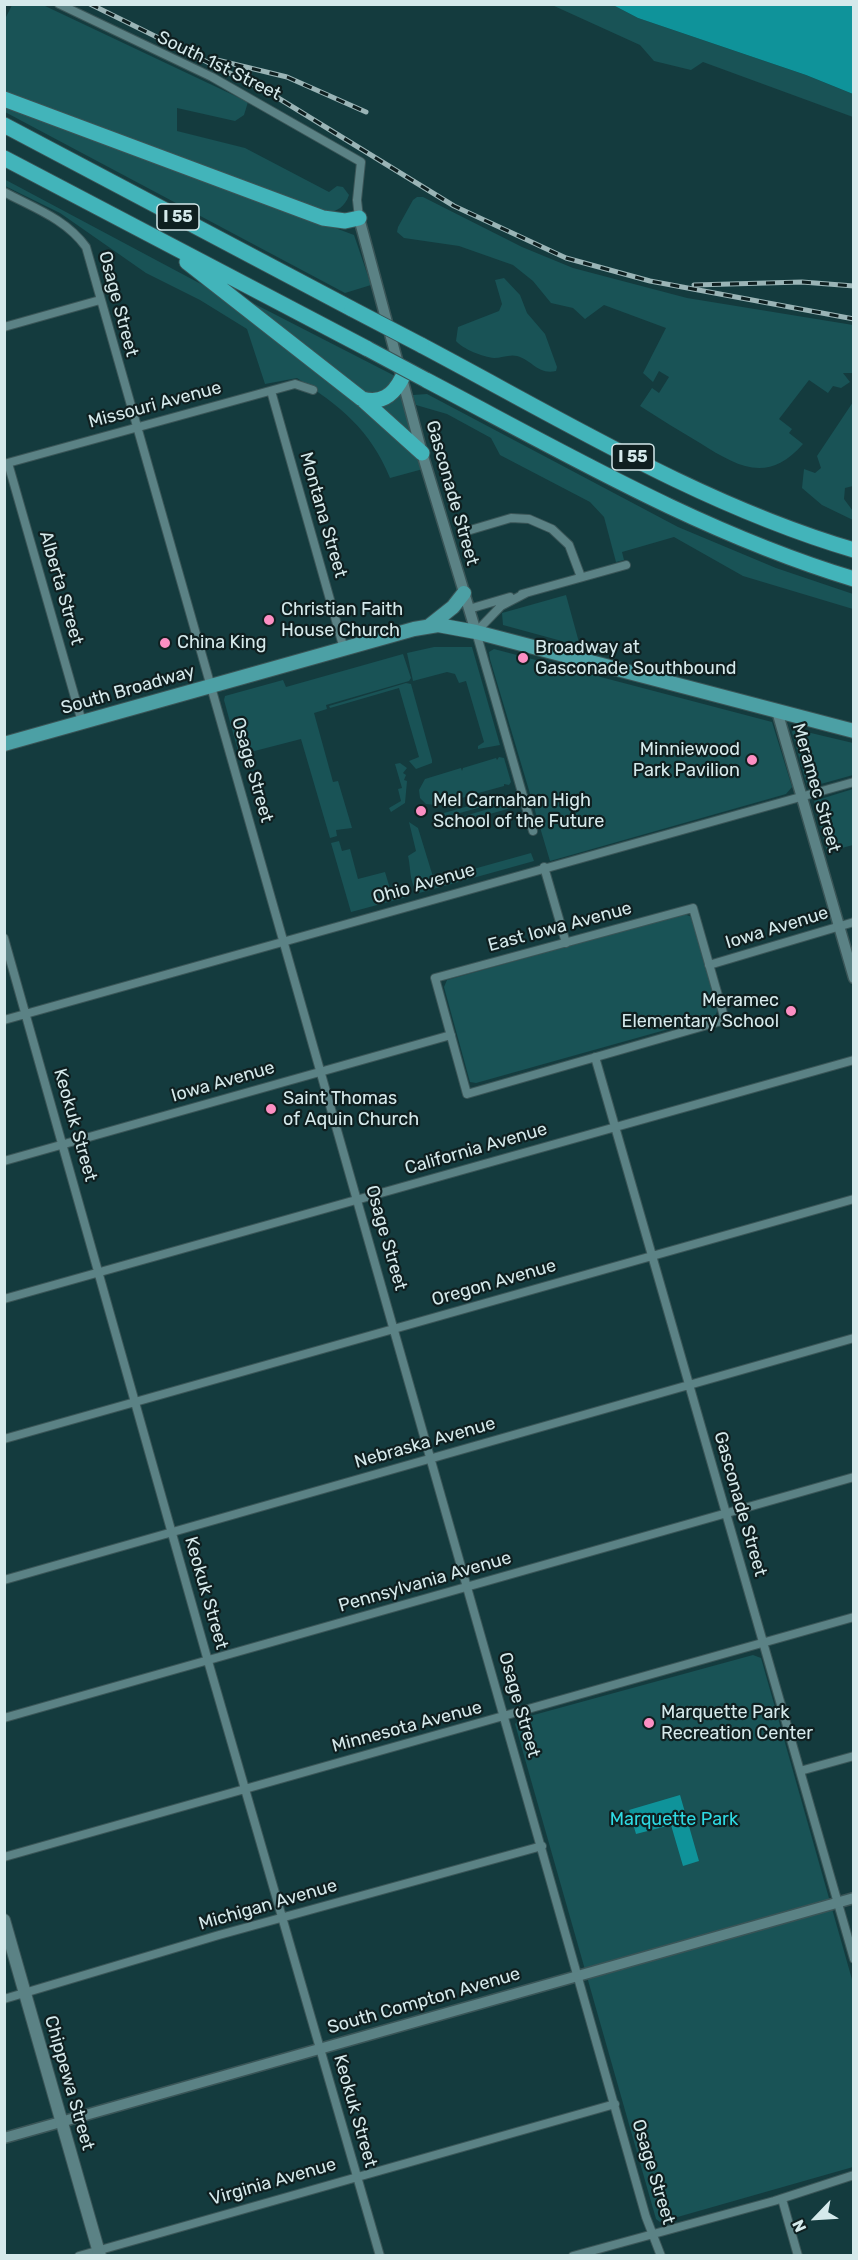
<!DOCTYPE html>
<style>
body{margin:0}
#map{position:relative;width:858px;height:2260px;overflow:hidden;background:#143b3e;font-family:Rubik,sans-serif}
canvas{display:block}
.frame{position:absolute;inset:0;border:6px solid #d5e9eb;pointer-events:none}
.north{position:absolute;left:786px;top:2188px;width:60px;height:60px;-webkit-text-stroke:4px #0f1f20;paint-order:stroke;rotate:245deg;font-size:16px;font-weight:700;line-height:24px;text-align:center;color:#d5e9eb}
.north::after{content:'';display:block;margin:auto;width:21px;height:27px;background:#d5e9eb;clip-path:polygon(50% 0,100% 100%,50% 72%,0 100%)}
</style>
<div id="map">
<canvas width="858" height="2260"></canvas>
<div class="frame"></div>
<div class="north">N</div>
</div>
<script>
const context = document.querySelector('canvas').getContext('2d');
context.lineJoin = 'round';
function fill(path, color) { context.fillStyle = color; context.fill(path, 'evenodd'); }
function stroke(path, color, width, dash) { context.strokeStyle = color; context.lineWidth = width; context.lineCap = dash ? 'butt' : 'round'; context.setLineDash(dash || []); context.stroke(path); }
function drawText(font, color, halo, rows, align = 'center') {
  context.font = font + ' Rubik,sans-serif'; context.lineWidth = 4.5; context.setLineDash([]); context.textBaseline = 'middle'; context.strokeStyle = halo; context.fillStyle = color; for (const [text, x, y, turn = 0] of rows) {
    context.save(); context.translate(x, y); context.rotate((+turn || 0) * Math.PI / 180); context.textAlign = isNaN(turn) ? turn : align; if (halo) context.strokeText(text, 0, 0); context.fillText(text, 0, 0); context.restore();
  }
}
const green = new Path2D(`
 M12,5h31l205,97 -4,13 -9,6 -58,-13v23l68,17 84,44 8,-6 6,1 6,8c-4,12 -12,16 -23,19l-322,-119 1,-76z
 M552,5h61l25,13 168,57 47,19v23l-150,-55 -12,8 -37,-9 -14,-16z
 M4,104l350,131 17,50 -26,8 -340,-181z
 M4,179l212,113 198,156 9,21 -33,9c-20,-49 -50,-72 -93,-100l-32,6 -18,-55 -47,-29 -54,-27 -86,-60 -55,-27z
 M417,197h6l99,50 51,21 114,30 166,27v48h-10l7,9 -9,6 -8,-2 -5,7 -19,-13 -30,39 13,10 -3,4 14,11c-35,40 -65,23 -103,-1 -20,-12 -40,-24 -60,-37l12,-18 7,5 10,-16 -10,-6 -6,11 -10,-9 23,-45 -62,-23 -19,14 -12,-11 -22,-5 -18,-22 -20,-16 -54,-19 -55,-8 -7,-6 1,-5 15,-27z
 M504,278l16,17 7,18 18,21 12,33 -1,4c-18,4 -24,-11 -39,-15 -7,-2 -16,2 -23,2 -11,-1 -31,-9 -38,-17l2,-14 41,-16 3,-7 -7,-24z
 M241,297l154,79 -8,15 -19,4z
 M402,394l12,42 -38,-31z
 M427,394l251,133 98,41 77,26v15l-110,-33 -69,-39 -52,15 2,8 -8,2 -12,-45 -14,-15 -90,-47 -9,-17 -44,-24 -31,-9 -3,-10z
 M853,402v84l-8,2 -1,11 9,12v9l-31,-15 -20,-17 2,-19 11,4 6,-5 -4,-12z
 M566,595l14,51 -77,-21 -1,-12z
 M434,647h38l28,98 -22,4v-3l6,-4 -18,-61 -7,2 -4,-9 -8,-2 -34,9 -6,-28z
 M494,649l278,73 20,65 -6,7 -236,67 -60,-202 -1,-7z
 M403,654l8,24 -2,3 -83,24 1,4 -13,4 19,69 5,-1 14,47 -16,2 1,6 -7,2 -29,-99 -62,16 -15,-55 1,-4 58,-16 3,7z
 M406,683l5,1 21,76v3l-16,6 -7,-8 10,-4 -20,-69 -69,20 -1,-2z
 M794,729l59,14v32l-43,12 -4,-5 -14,-50z
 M499,757l5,1 7,24 -2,3 -5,-1v2l-33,9 -2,-1v2l-33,9 -10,-1 -6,-6 -1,-8 6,-11 36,-11 1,3 1,-3 33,-10 1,2z
 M400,763l7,5 -4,5 3,2 -2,5 3,1 -2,22 -14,9 -2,-4 12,-7 -3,-12 4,-1 -7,-24z
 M853,789v56l-26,7 -13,-51z
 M511,794l4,4 -70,19 -1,-4z
 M516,801l-5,7 -64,18v-5z
 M409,822l9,6 16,52 97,-27 3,8 -115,32c-10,-8 -8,-26 -11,-37l8,-5z
 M339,841l3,10 8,-2 8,30 27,-7 6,20 12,-3 4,8 -56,15 -20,-69z
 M684,914l8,3 26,92 -3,7 -239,67 -6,-1 -26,-95 3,-7z
 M753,1655l8,3 92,325v184l-193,55 -4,-3 -141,-495 4,-5z`);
const water = new Path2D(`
 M613,5h240v89l-47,-19 -168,-57z
 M680,1795l19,66 -16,5 -12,-41 -35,9 -7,-24z`);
const minor = new Path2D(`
 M59,4l153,73 149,85 -4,38 2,18
 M4,192c30,16 62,27 82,55l560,1970 15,39
 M4,327l96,-27
 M271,391l73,258
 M8,463l74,259
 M4,464l291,-80 18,6
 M467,531l44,-13 18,1 23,10 17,16 12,32
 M526,593l-25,13 -25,26 57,199
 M522,594l104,-29
 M469,609l41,-12
 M544,867l22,76
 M693,908l32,112 -258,74 -32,-116z
 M4,938l204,723 172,595
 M709,965l145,-43
 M4,1020l850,-238
 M595,1057l259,902
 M4,1161l447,-126
 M4,1299l850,-239
 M4,1439l850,-240
 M4,1580l850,-242
 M4,1718l850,-241
 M800,1771l54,-15
 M4,1857l850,-240
 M4,1999l215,-64 323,-89
 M782,2199l16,57
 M79,2256l536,-152
 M573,2256l201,-55 80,-26`);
const tertiary = new Path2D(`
 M359,218l63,235 54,179
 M777,711l77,267
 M4,2138l850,-240`);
const secondary = new Path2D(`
 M4,1920l96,336`);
const primary = new Path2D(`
 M429,626l24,-19 11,-14
 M4,744l410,-115 24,-4 38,7 378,99`);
const motorway = new Path2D(`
 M4,99l319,119 22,3 14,-3
 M4,125l348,184
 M4,158l364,191
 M187,262l175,137 60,54
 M421,345c140,74 280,160 433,205
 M426,380c139,73 276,153 428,199
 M362,399c19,5 31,-3 40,-21`);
const rail = new Path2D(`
 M90,4l180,89 184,113 112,52 84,23 204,38
 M217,60l70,17 79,35
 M694,285l108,-3 52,4`);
const motorwayBridge = new Path2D(`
 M352,309l69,36
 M368,349l58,31`);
const markers = [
 [269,620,6,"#fc8fc3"],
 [165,643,6,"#fc8fc3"],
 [523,658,6,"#fc8fc3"],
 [752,760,6,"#fc8fc3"],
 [421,811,6,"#fc8fc3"],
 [791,1011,6,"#fc8fc3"],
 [271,1109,6,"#fc8fc3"],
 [649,1723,6,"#fc8fc3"]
];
const shields = [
 [178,217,42],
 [633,457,42]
];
const shieldNames = [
 ["I 55",178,217],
 ["I 55",633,457]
];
const streetNames = [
 ["South 1st Street",219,66,26],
 ["Osage Street",118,304,75],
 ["Missouri Avenue",155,405,-15],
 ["Gasconade Street",452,493,74],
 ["Montana Street",323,515,74],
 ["Alberta Street",61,588,74],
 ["South Broadway",128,690,-16],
 ["Osage Street",252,770,74],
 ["Meramec Street",816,788,74],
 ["Ohio Avenue",424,884,-16],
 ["East Iowa Avenue",560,927,-15],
 ["Iowa Avenue",777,928,-17],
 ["Iowa Avenue",223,1082,-16],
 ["Keokuk Street",75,1125,74],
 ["California Avenue",476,1149,-16],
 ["Osage Street",386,1238,74],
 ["Oregon Avenue",494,1283,-16],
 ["Nebraska Avenue",425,1443,-16],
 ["Gasconade Street",740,1504,74],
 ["Pennsylvania Avenue",425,1582,-16],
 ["Keokuk Street",206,1593,74],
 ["Osage Street",519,1705,74],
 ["Minnesota Avenue",407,1727,-15],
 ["Michigan Avenue",268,1905,-16],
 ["South Compton Avenue",424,2001,-16],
 ["Chippewa Street",69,2083,74],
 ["Keokuk Street",355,2111,74],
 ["Osage Street",653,2172,73],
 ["Virginia Avenue",273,2182,-16]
];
const poiNames = [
 ["Christian Faith",281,610],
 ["House Church",281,631],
 ["China King",177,643],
 ["Broadway at",535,648],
 ["Gasconade Southbound",535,669],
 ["Minniewood",740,750,"right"],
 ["Park Pavilion",740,771,"right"],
 ["Mel Carnahan High",433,801],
 ["School of the Future",433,822],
 ["Meramec",779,1001,"right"],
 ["Elementary School",779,1022,"right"],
 ["Saint Thomas",283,1099],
 ["of Aquin Church",283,1120],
 ["Marquette Park",661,1713],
 ["Recreation Center",661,1734]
];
const parkNames = [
 ["Marquette Park",674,1820]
];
fill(green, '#195356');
fill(water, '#0f939a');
stroke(minor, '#3a5557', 10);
stroke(tertiary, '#3a5557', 13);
stroke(secondary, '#3a5557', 14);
stroke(primary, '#3a5557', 16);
stroke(motorway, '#3a5557', 17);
stroke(minor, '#5b8285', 8);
stroke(tertiary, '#5b8285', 10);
stroke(secondary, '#5b8285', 12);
stroke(primary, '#4ca0a5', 14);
stroke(motorway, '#42b4ba', 15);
stroke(rail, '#9ab4b6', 5);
stroke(rail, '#0f1f20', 3, [9]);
stroke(motorwayBridge, '#3a5557', 17, []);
stroke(motorwayBridge, '#42b4ba', 15);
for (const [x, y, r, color] of markers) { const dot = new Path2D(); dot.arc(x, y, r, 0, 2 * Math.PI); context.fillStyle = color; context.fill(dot); stroke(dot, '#0f1f20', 2); }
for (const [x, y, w] of shields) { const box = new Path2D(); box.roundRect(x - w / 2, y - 13, w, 26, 4.5); context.fillStyle = '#0f1f20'; context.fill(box); stroke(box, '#d5e9eb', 1.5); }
drawText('bold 16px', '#d5e9eb', null, shieldNames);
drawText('18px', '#d5e9eb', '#0f1f20', streetNames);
drawText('18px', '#d5e9eb', '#0f1f20', poiNames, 'left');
drawText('18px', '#2fdae3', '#0f1f20', parkNames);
</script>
